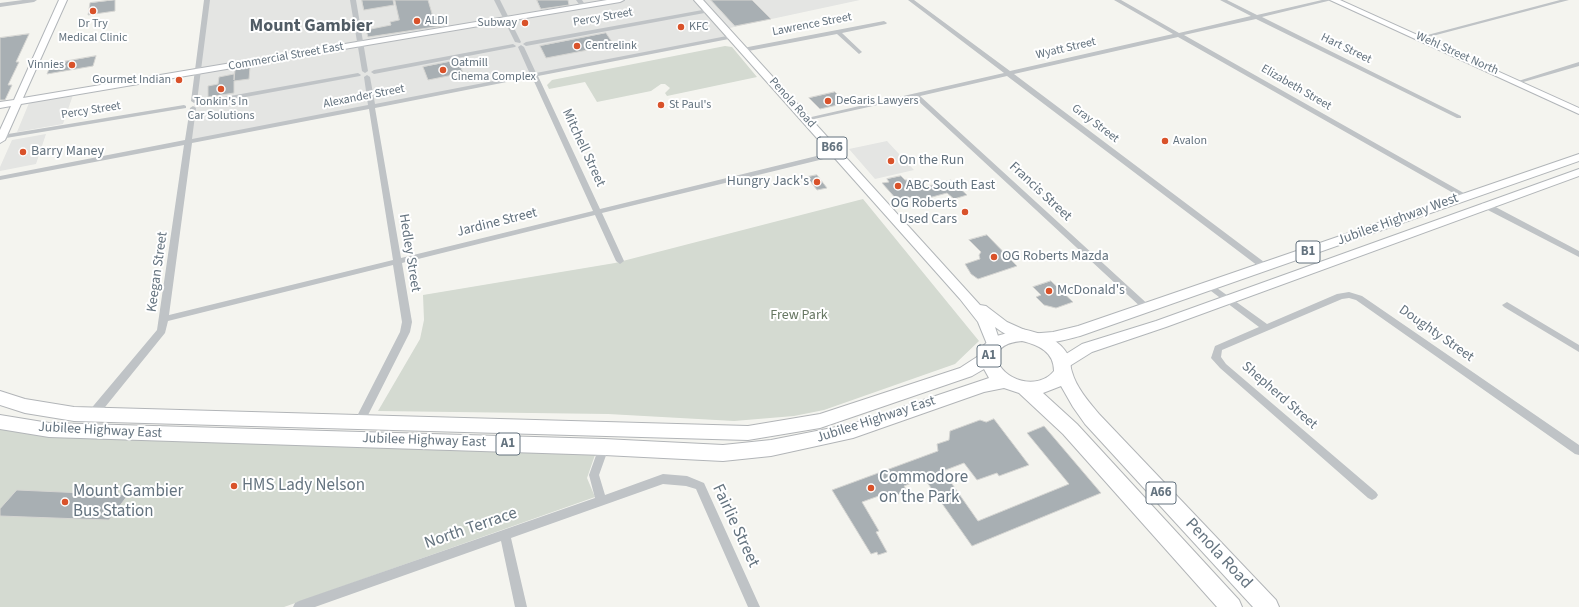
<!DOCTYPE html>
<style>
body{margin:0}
canvas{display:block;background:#f4f4ef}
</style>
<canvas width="1579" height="607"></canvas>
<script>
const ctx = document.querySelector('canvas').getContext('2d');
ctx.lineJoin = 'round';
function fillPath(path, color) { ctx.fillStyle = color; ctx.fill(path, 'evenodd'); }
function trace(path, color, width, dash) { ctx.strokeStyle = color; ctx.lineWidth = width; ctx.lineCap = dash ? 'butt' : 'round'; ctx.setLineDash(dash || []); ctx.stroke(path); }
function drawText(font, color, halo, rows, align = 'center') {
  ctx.font = font + ' "Source Sans 3",sans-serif'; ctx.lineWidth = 4; ctx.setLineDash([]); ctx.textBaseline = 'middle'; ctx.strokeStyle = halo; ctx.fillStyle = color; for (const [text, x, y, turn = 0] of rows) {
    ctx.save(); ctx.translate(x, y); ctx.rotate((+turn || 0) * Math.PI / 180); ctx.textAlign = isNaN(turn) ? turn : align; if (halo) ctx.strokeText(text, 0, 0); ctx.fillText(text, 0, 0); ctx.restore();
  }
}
const built = new Path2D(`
 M207,0H860L725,29L732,37L190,141Z
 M73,95L63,124L17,132L29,103Z
 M46,134L36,164L0,171V167L12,140Z
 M887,141L914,170L875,179L849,149Z`);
const green = new Path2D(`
 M725,46L732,47L757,77L667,96L665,93L670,88L665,84H661L651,91L597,102L585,82L549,89L547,85L552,80Z
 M863,199L979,341L955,364L824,410L794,416L734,421L608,414L378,411L420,339L424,320L423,295L615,263Z
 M0,428L596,452L587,478L595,497L284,607H0Z`);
const building = new Path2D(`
 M115,0V11L88,15L90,3Z
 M362,0H393L394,5L364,10Z
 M395,0H428L433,17H438L441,26L368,37L366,30L391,25L390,22L399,20Z
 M537,0H568L569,5L541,9Z
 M711,0H752L771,19L735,26Z
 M606,33L614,45L546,58L540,46Z
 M29,34L16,62H19L8,85H12L5,100H0V38Z
 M96,56L93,66L47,74L51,64Z
 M458,60L463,73L428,80L423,67Z
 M250,67L249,79L234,81V93L208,97V86L218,84L219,77L234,74V80L235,70Z
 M835,92L846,103L820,109L809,98Z
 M817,175L827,188L817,190L807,177Z
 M901,176L905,180H909L917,189L951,180L967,195L954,199L947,193L921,200L917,196L898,201L882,183L889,182L887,179Z
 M987,235L1017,266L978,279L971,274L965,264L980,259L979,255L981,252L969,240Z
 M1051,281L1073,302L1056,308L1044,305L1036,297L1041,295L1033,287Z
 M994,419L1029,465L999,476L997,473L977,480L964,463L943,471L978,521L1069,484L1027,433L1044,426L1101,493L972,546L924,478L904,486L907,491L890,498L887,493L862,502L879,531L876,532L887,552L878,555L877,552L871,554L832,490L938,451L937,444L949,440L950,431L980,420L986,422Z
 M17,490L128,495L109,520L0,516V509Z`);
const street = new Path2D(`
 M23,0H37L34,2L0,7V3Z
 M204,0H210L197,101L194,103L191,101Z
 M350,0H356L368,71L365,73L362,71Z
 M494,0H500L521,42L520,43L515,42Z
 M576,0H582L586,6L585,7H581Z
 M908,0H914L1010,71L1173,34L1114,0H1121L1179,33L1251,16L1220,0H1227L1257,15L1322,0H1332L1262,17L1461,116V118H1457L1256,19L1184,35L1469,196L1465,198H1462L1178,37L1014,74L1268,265L1269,267L1268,269H1262L1007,76L920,96L1152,308L1150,310H1144L914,97L805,121L804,120L807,118L1004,73Z
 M1560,0H1569L1421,39L1416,38Z
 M708,9L710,10V12L526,46L523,44L526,42Z
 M884,21L887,23L886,24L842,33L861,51L862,52L859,54L837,34L743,52L740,50L743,48Z
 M732,35L735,37L734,38L538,76L600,209L837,151H840V155L602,213L624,261L620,264L616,261L595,215L402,263L412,322L410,332L363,425L359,426L355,425L354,422L400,332L402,322L393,265L168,321L165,333L97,417L93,418L89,417L88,414L89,411L157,330L184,145L0,180V176L185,140L190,108L193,106L196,108L192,139L368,105L364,77L367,75L370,77L375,104L530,74L518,47L521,45L524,47L536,73ZM532,77L593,211L401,258L375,108ZM369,109L393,260L169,315L192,143Z
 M513,44L516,46L515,47L374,74L371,72L374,70Z
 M1579,62V66L1520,83L1515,82Z
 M358,73L361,75L360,76L202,105L199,103L202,101Z
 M184,105L186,106V108L0,139V135H2Z
 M1482,203H1488L1579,251V257L1482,207L1481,205Z
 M1210,283L1267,324L1337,294L1349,292L1362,296L1579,445V455L1575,454L1356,300L1349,298L1342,299L1222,350L1221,357L1226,364L1376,492L1378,495L1376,498L1372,500L1368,498L1220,368L1211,358L1215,346L1259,327L1207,288L1206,286L1207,284Z
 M1507,302L1579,345V352L1504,307L1502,305Z
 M604,443L608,444L609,447L599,475L605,495L663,474L687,476L704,483L760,607H748L696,489L686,486L663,484L511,538L527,607H515L501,541L315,607H293L295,603L299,601L595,498L589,475L599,447L600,444Z`);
const secondary = new Path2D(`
 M59,0H67L23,98L607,0H624L620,2L21,104L5,140L0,143V130L11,106L0,108V102L14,100Z
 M1330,0H1340L1579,108V114Z`);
const primary = new Path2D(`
 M694,0H703L980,305L986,306L1007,322L1027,331L1029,334L1053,332L1078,326L1579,154V161L1080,336C1064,340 1045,346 1029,342L1027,339C1017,342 1003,333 995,327L1001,345L999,349L994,350L989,349L978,322L960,299Z
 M1579,169V176L1166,327L1092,352L1068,367L1063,368L1058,367L1055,363L1058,359L1082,344L1156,321Z`);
const highway = new Path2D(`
 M1022,329C1040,333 1060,338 1069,357C1071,362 1070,367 1072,372C1076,387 1089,402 1099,414L1276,600L1279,607H1253L1085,424L1073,407L1061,386L1043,393L1077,424L1239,600L1242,607H1217L1063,434L1019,393L1004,388L984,392L853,438L771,456L723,461L604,455L49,437L0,429V415L49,423L604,439L723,445L771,440L852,424L989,378L984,369L972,376L820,428L748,440L74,421L25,413L0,405V391L25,399L74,407L748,426L820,414L960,368L980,355L983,346L993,337ZM1022,341C1039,345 1054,352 1054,371C1038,391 1002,381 996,357C999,345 1011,342 1022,341Z`);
const markers = [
 [93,11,4,"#d9522a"],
 [417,21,4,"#d9522a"],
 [525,23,4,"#d9522a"],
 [681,27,4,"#d9522a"],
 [577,46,4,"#d9522a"],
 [72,65,4,"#d9522a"],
 [443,70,4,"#d9522a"],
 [179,80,4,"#d9522a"],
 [221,89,4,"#d9522a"],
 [828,101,4,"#d9522a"],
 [661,105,4,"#d9522a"],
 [1165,141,4,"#d9522a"],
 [23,152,4,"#d9522a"],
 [891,161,4,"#d9522a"],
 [817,182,4,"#d9522a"],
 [898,186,4,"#d9522a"],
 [965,212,4,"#d9522a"],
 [994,257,4,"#d9522a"],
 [1049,291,4,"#d9522a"],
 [234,486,4,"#d9522a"],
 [871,488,4,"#d9522a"],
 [65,502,4,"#d9522a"]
];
const farStreetnames = [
 ["Percy Street",603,18,-10],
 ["Lawrence Street",812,25,-11],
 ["Wyatt Street",1066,49,-13],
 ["Hart Street",1346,49,26],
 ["Wehl Street North",1457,54,24],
 ["Commercial Street East",286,57,-10],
 ["Elizabeth Street",1296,88,30],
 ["Alexander Street",364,97,-11],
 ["Penola Road",792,103,48],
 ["Percy Street",91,111,-9],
 ["Gray Street",1095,124,37]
];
const farPoinames = [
 ["ALDI",425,21],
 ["Subway",517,23,"right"],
 ["Dr Try",93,24,"center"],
 ["Medical Clinic",93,38,"center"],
 ["KFC",689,27],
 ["Centrelink",585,46],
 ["Oatmill",451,63],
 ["Cinema Complex",451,77],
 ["Vinnies",64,65,"right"],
 ["Gourmet Indian",171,80,"right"],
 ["DeGaris Lawyers",836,101],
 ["Tonkin's In",221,102,"center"],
 ["Car Solutions",221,116,"center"],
 ["St Paul's",669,105],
 ["Avalon",1173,141]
];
const shields = [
 [832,148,30],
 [1308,252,24],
 [989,356,24],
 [508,444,24],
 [1161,493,30]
];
const shieldNames = [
 ["B66",832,148],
 ["B1",1308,252],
 ["A1",989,356],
 ["A1",508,444],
 ["A66",1161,493]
];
const streetNames = [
 ["Mitchell Street",583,148,65],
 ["Francis Street",1040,192,43],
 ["Jubilee Highway West",1398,220,-20],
 ["Jardine Street",497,223,-14],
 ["Hedley Street",409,253,81],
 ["Keegan Street",158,272,-82],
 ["Doughty Street",1436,334,35],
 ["Shepherd Street",1279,396,41],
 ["Jubilee Highway East",876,420,-18],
 ["Jubilee Highway East",100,431,3],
 ["Jubilee Highway East",424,441,2]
];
const poiNames = [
 ["Barry Maney",31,152],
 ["On the Run",899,161],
 ["Hungry Jack's",809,182,"right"],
 ["ABC South East",906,186],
 ["OG Roberts",957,204,"right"],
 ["Used Cars",957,220,"right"],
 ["OG Roberts Mazda",1002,257],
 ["McDonald's",1057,291]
];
const parkNames = [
 ["Frew Park",799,316]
];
const nearPoinames = [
 ["Commodore",879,478],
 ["on the Park",879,498],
 ["HMS Lady Nelson",242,486],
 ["Mount Gambier",73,492],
 ["Bus Station",73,512]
];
const nearStreetnames = [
 ["Fairlie Street",735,526,65],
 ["North Terrace",471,529,-19],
 ["Penola Road",1218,554,47]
];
const farTownnames = [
 ["Mount Gambier",311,27]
];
fillPath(built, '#e4e5e3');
fillPath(green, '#d4dad1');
fillPath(building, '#a8afb3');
trace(building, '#d5d5d2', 1);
trace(secondary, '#b2b6ba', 2);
trace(primary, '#b2b6b9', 2);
trace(highway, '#b2b5b8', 2);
fillPath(street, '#bfc3c6');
fillPath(secondary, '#fff');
fillPath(primary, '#fff');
fillPath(highway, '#fff');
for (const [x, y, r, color] of markers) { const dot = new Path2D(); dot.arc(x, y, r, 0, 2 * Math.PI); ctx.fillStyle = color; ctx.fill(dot); trace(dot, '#fff', 1.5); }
drawText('12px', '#64737f', '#fff', farStreetnames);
drawText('12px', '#64737f', '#fff', farPoinames, 'left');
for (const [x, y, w] of shields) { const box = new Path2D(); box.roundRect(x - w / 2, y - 11, w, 22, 3); ctx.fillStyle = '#fff'; ctx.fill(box); trace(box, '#64737f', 1); }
drawText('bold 13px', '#64737f', null, shieldNames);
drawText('14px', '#64737f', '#fff', streetNames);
drawText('14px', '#64737f', '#fff', poiNames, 'left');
drawText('14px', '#677762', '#fff', parkNames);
drawText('17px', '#64737f', '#fff', nearPoinames, 'left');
drawText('17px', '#64737f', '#fff', nearStreetnames);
drawText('bold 18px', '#515c65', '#fff', farTownnames);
</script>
